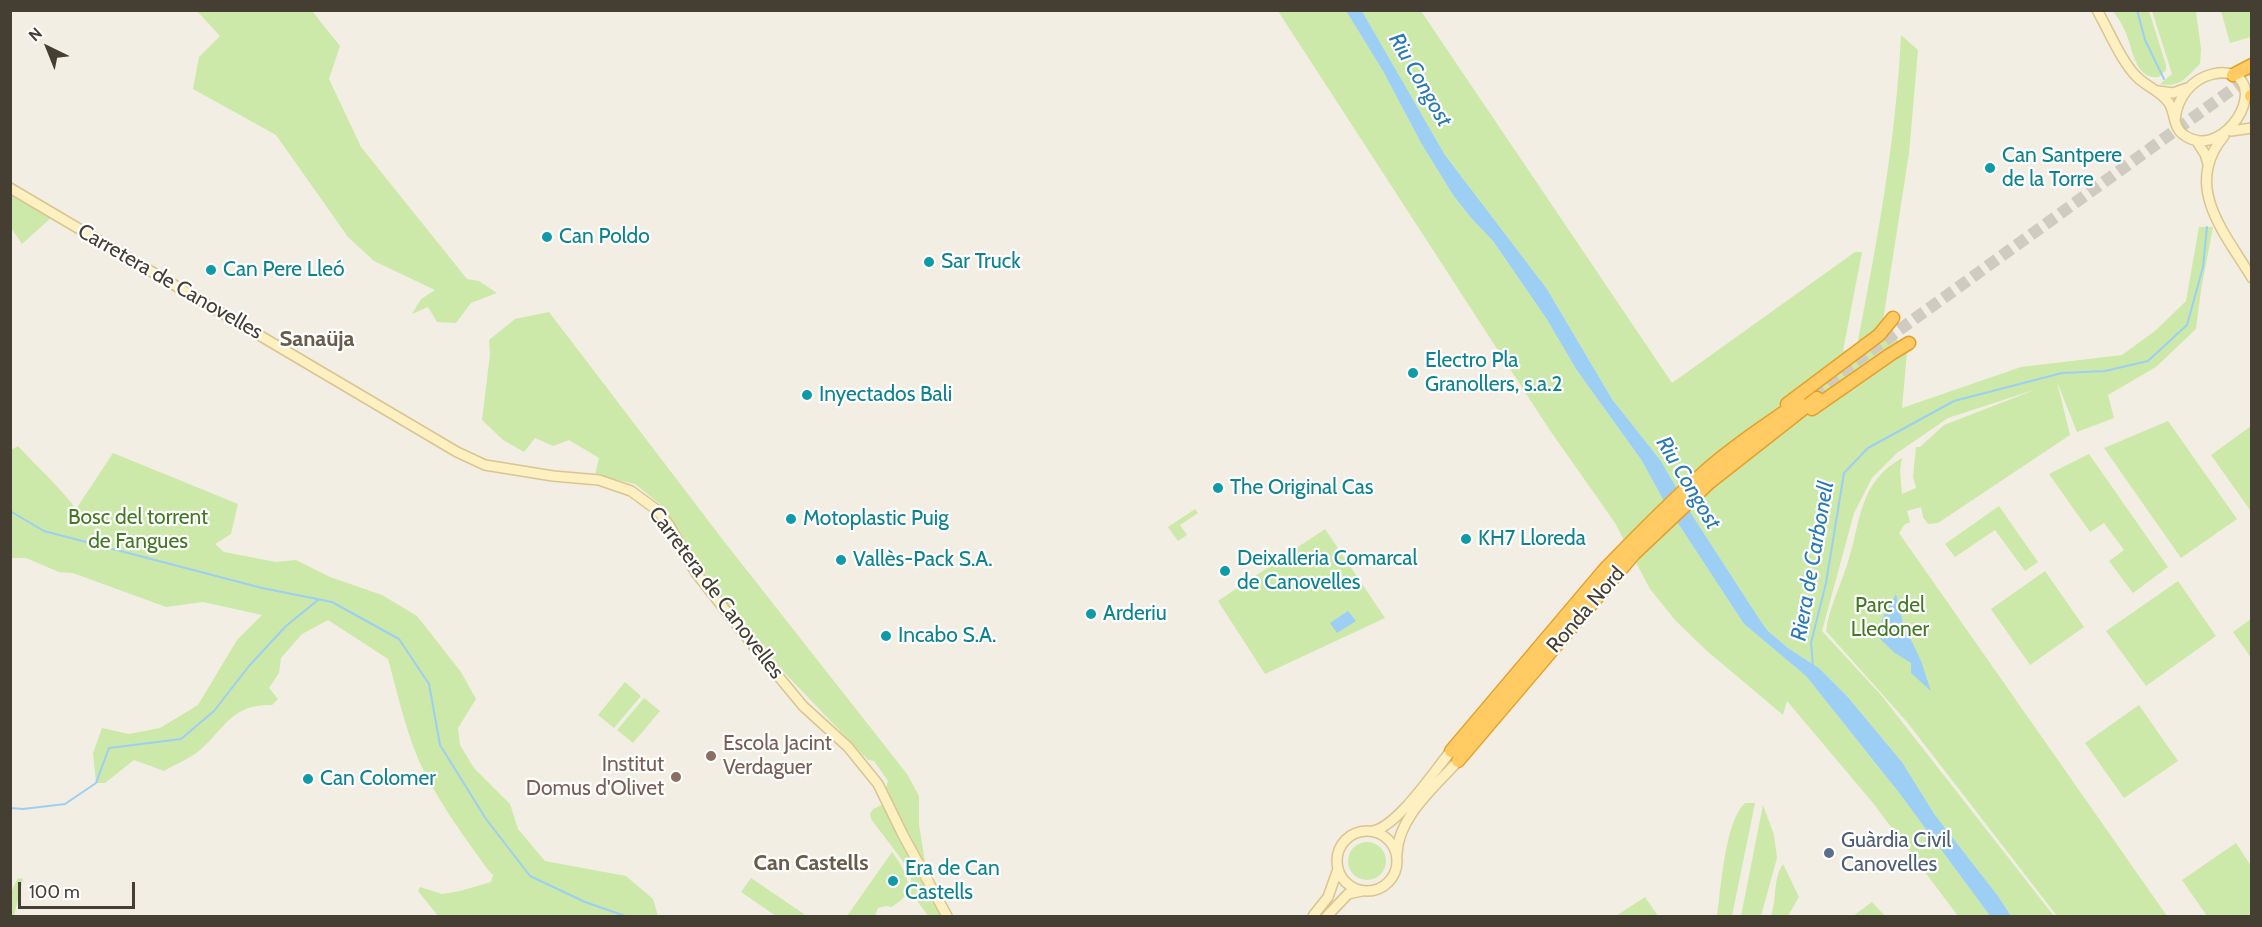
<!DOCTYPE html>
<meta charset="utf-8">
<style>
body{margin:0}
#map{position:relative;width:2262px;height:927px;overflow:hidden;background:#f2eee3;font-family:Cabin,sans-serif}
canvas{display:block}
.frame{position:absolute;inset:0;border:12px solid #443e33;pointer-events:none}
.north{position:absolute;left:18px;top:18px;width:60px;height:60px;-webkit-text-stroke:4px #fff;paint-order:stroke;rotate:317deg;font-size:16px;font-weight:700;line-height:24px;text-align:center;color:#443e33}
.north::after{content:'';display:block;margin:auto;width:21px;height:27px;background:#443e33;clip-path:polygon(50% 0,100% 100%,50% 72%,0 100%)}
.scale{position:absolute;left:18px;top:882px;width:117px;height:27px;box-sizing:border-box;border:3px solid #443e33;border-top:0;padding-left:8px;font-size:18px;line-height:21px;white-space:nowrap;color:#443e33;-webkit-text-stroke:4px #fff;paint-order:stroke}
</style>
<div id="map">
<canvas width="2262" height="927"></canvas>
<div class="frame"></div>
<div class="north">N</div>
<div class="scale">100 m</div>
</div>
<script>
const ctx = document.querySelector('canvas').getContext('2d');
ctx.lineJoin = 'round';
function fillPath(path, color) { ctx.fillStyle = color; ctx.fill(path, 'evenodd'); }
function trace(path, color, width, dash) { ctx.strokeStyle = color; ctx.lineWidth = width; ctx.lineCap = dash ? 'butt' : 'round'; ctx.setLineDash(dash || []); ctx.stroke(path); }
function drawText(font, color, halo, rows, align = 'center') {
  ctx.font = font + ' Cabin,sans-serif'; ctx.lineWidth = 4.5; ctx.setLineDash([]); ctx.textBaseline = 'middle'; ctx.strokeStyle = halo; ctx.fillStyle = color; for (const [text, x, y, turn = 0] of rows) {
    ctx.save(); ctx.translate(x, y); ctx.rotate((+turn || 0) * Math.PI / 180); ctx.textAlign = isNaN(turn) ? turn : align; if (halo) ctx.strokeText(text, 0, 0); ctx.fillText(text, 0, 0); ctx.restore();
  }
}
const green = new Path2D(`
 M197,11H312L340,46L329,79L361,147L467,279L479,281L497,293L471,303L456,323L437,322L428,307L412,314L421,299L435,290L374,261L348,237L276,135L193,89L199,57L220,36Z
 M1278,11H1346L1383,71L1421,143L1453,195L1471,218L1493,241L1546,318L1576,369L1642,461L1666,505L1744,624L1806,676L1900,794L1990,916H1958L1873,803L1787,701L1783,715L1707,651L1675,620L1650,589L1615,523L1549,429Z
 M1362,11H1421L1672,383L1855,252H1862L1843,351L1857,346C1877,243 1896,140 1901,35L1918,50L1909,153L1883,321L1907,353L1902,408L2021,367L2122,355L2155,331L2186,301L2199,227H2213L2201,290L2196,329L2156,367L2108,395L2114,418L2077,432L2057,382L2070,435L1938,523L1928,524L1923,517L1921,507L1907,511L1910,522L1904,525L1899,533L2167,916H2057L1907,722L1826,631C1829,608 1840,587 1847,565C1861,523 1858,482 1902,458L1900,470L1902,494L1916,488L1913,477L1916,447H1920L1944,425L2037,389L1948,418L1897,453L1872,478L1854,513L1822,631L1881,695L2054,916H2011L1998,896L1935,815L1902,762L1847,696L1819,668L1788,648L1768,631L1760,620L1694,518L1661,461L1612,399L1547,289L1445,155Z
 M2113,11H2149L2166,65V70L2159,77C2136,80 2133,51 2127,36C2124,27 2118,18 2113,11Z
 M2152,11H2196L2201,49L2200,64C2186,77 2181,88 2160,84L2172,74Z
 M2221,11H2251V37L2230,43Z
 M10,192L52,217L22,244L11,228Z
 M549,312L723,540L907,774L919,796V825L926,868L886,788L888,781L874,761L868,760L779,667L723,600L691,554L660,504L635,484L595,475L599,458L569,440L553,446L535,438L524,452L503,440L482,420L490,354L489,340L515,319Z
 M2168,421L2237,519L2181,558L2104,448Z
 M2251,426L2252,509L2250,510L2211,455Z
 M18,446C37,467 59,486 76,509L113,453L238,504L231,534L215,544L224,552L276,562L296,560L330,577L382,595L417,616L461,672L476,699L458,728L460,745L474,768L510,804L518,829L545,861L626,876L653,899L658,916H438L418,891L420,887L442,894L460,891L491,882L493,875L488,870C466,839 442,807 425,773C408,741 398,695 388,659L328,620L302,634L281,658L279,673L269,688L278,699L272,705C232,704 226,727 200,750C190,759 175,764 164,771L134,760L105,783H96L93,753L102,728L129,734L160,728L198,705L237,640L262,615L203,602L166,607L73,573L59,572L26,558H11V450Z
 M2089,454L2168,567L2133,593L2109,561L2124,550L2104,523L2090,532L2049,474Z
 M1999,506L2038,562L2025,571L1995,530L1955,557L1945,544Z
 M1195,509L1198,513L1180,525L1187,535L1178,541L1168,527Z
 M1325,529L1385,618L1265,674L1218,601Z
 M2045,571L2084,627L2030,665L1991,609Z
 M2178,581L2216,636L2146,686L2106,631Z
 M2251,619V658L2233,632Z
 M625,682L641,696L614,728L598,715Z
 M644,698L660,711L633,743L617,730Z
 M2139,705L2178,761L2124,798L2085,743Z
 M886,803L898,834L943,916H928L915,898L910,901L908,899L913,885L905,864L871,819L870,814L873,809Z
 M1745,803H1755L1732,916H1717C1721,888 1725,821 1745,803Z
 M1763,805L1774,835L1777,858L1761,916H1741Z
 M1348 861a19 19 0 1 1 38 0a19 19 0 1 1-38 0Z
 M2236,843L2251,866V916H2207L2182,880Z
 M892,852C900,863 915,884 904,897C901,901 895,904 892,907L886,906L878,908L875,916H847Z
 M1783,864L1799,897L1788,916H1771C1777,899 1773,878 1783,864Z
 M18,878L23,879L14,916H11V892Z
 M751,878L804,914L803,916H776L741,892Z
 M1645,897L1658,916H1616Z
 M1872,902L1885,916H1853Z`);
const water = new Path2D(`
 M1346,11H1362L1445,155L1547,289L1612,399L1661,461L1694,518L1760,620L1768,631L1788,648L1819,668L1847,696L1902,762L1935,815L1998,896L2011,916H1990L1900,794L1806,676L1744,624L1666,505L1642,461L1576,369L1546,318L1493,241L1471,218L1453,195L1421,143L1383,71Z
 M1896,594L1903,623L1921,661L1931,691L1911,673V663L1895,653L1880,639L1882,619Z
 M1348,611L1356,621L1337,633L1330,623Z`);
const stream = new Path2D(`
 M2137,10L2145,40L2164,79
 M10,511L44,531L262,588L332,602L399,639L429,684L440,745L486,819L530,876L585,902L625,916
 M1813,665L1811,643L1826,583L1844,473L1868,448L1954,401L2062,373L2105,371L2148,361L2187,325L2203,267L2207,227
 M10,808L23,809L65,804L96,783L109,748L181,739L214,711L249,666L286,626L318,600`);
const highwayTunnel = new Path2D(`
 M1812,393L2252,75`);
const secondary = new Path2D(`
 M2097,10C2109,31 2121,61 2137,77C2147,87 2161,91 2169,103C2175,112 2173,128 2184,135C2218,160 2262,100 2239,78C2231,72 2222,72 2213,74C2191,79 2177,98 2175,120
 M2158,91L2173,93L2187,88
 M2231,131L2252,128
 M2224,136C2182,186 2225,233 2252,278
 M2196,140L2205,154L2208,164
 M10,188L457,452L485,465L553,476L599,480L631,491L657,510L669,525L696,573L760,654L803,706L848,747L878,784L903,835L947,916
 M1373,831C1398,826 1434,771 1451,751
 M1337 861a30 30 0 1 1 60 0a30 30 0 1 1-60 0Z
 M1397,854C1398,817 1435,787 1458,761
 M1313,916L1328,897L1338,869
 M1327,916L1348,894L1362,891`);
const highway = new Path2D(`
 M2233,75L2252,65
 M2251,96H2252
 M1787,404L1879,335L1893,318
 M1812,409L1891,354L1909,343
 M1451,751L1605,569C1636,537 1668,504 1702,474C1732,447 1766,425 1799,402
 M1458,761L1634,554L1710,482L1817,398`);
const markers = [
 [1990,168,6,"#0f9aa8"],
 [547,237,6,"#0f9aa8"],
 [929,262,6,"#0f9aa8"],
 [211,270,6,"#0f9aa8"],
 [1413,373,6,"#0f9aa8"],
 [807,395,6,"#0f9aa8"],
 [1218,488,6,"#0f9aa8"],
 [791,519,6,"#0f9aa8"],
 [1466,539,6,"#0f9aa8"],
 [841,560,6,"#0f9aa8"],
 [1225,571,6,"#0f9aa8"],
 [1091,614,6,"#0f9aa8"],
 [886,636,6,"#0f9aa8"],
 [711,756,6,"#8d6e63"],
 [676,777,6,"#8d6e63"],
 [308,779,6,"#0f9aa8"],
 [1829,853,6,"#5c6f8a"],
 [893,881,6,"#0f9aa8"]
];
const cultureNames = [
 ["Can Santpere",2002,156],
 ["de la Torre",2002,180],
 ["Can Poldo",559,237],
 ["Sar Truck",941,262],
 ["Can Pere Lleó",223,270],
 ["Electro Pla",1425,361],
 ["Granollers, s.a.2",1425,385],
 ["Inyectados Bali",819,395],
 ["The Original Cas",1230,488],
 ["Motoplastic Puig",803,519],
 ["KH7 Lloreda",1478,539],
 ["Deixalleria Comarcal",1237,559],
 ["de Canovelles",1237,583],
 ["Vallès-Pack S.A.",853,560],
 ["Arderiu",1103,614],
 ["Incabo S.A.",898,636],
 ["Can Colomer",320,779],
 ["Era de Can",905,869],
 ["Castells",905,893]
];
const streetNames = [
 ["Carretera de Canovelles",170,282,30],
 ["Carretera de Canovelles",716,593,53],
 ["Ronda Nord",1586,610,-49]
];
const parkNames = [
 ["Bosc del torrent",138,518],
 ["de Fangues",138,542],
 ["Parc del",1890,606],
 ["Lledoner",1890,630]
];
const educationNames = [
 ["Escola Jacint",723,744],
 ["Verdaguer",723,768],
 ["Institut",664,765,"right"],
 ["Domus d'Olivet",664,789,"right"]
];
const serviceNames = [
 ["Guàrdia Civil",1841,841],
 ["Canovelles",1841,865]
];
const waterNames = [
 ["Riu Congost",1420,80,60],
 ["Riu Congost",1688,483,59],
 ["Riera de Carbonell",1813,561,-80]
];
const neighbourhoodNames = [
 ["Sanaüja",317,340],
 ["Can Castells",811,864]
];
fillPath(green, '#cce9a9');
fillPath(water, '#9ccff3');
trace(stream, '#9ccff3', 2);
trace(highwayTunnel, '#cfcbc0', 12, [12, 6]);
trace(secondary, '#d8c592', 12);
trace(highway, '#e4a02c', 15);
trace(secondary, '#fff0c1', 9);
trace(highway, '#ffcb62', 12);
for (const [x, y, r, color] of markers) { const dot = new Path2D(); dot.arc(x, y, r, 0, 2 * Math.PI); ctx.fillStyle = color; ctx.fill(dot); trace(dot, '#fff', 2); }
drawText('21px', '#0d838f', '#fff', cultureNames, 'left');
drawText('21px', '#443e33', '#fff', streetNames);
drawText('21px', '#447824', '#fff', parkNames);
drawText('21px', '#785e54', '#fff', educationNames, 'left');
drawText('21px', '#4e5e75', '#fff', serviceNames, 'left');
drawText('italic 22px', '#2879b4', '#fff', waterNames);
drawText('bold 22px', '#685c4a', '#fff', neighbourhoodNames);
</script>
